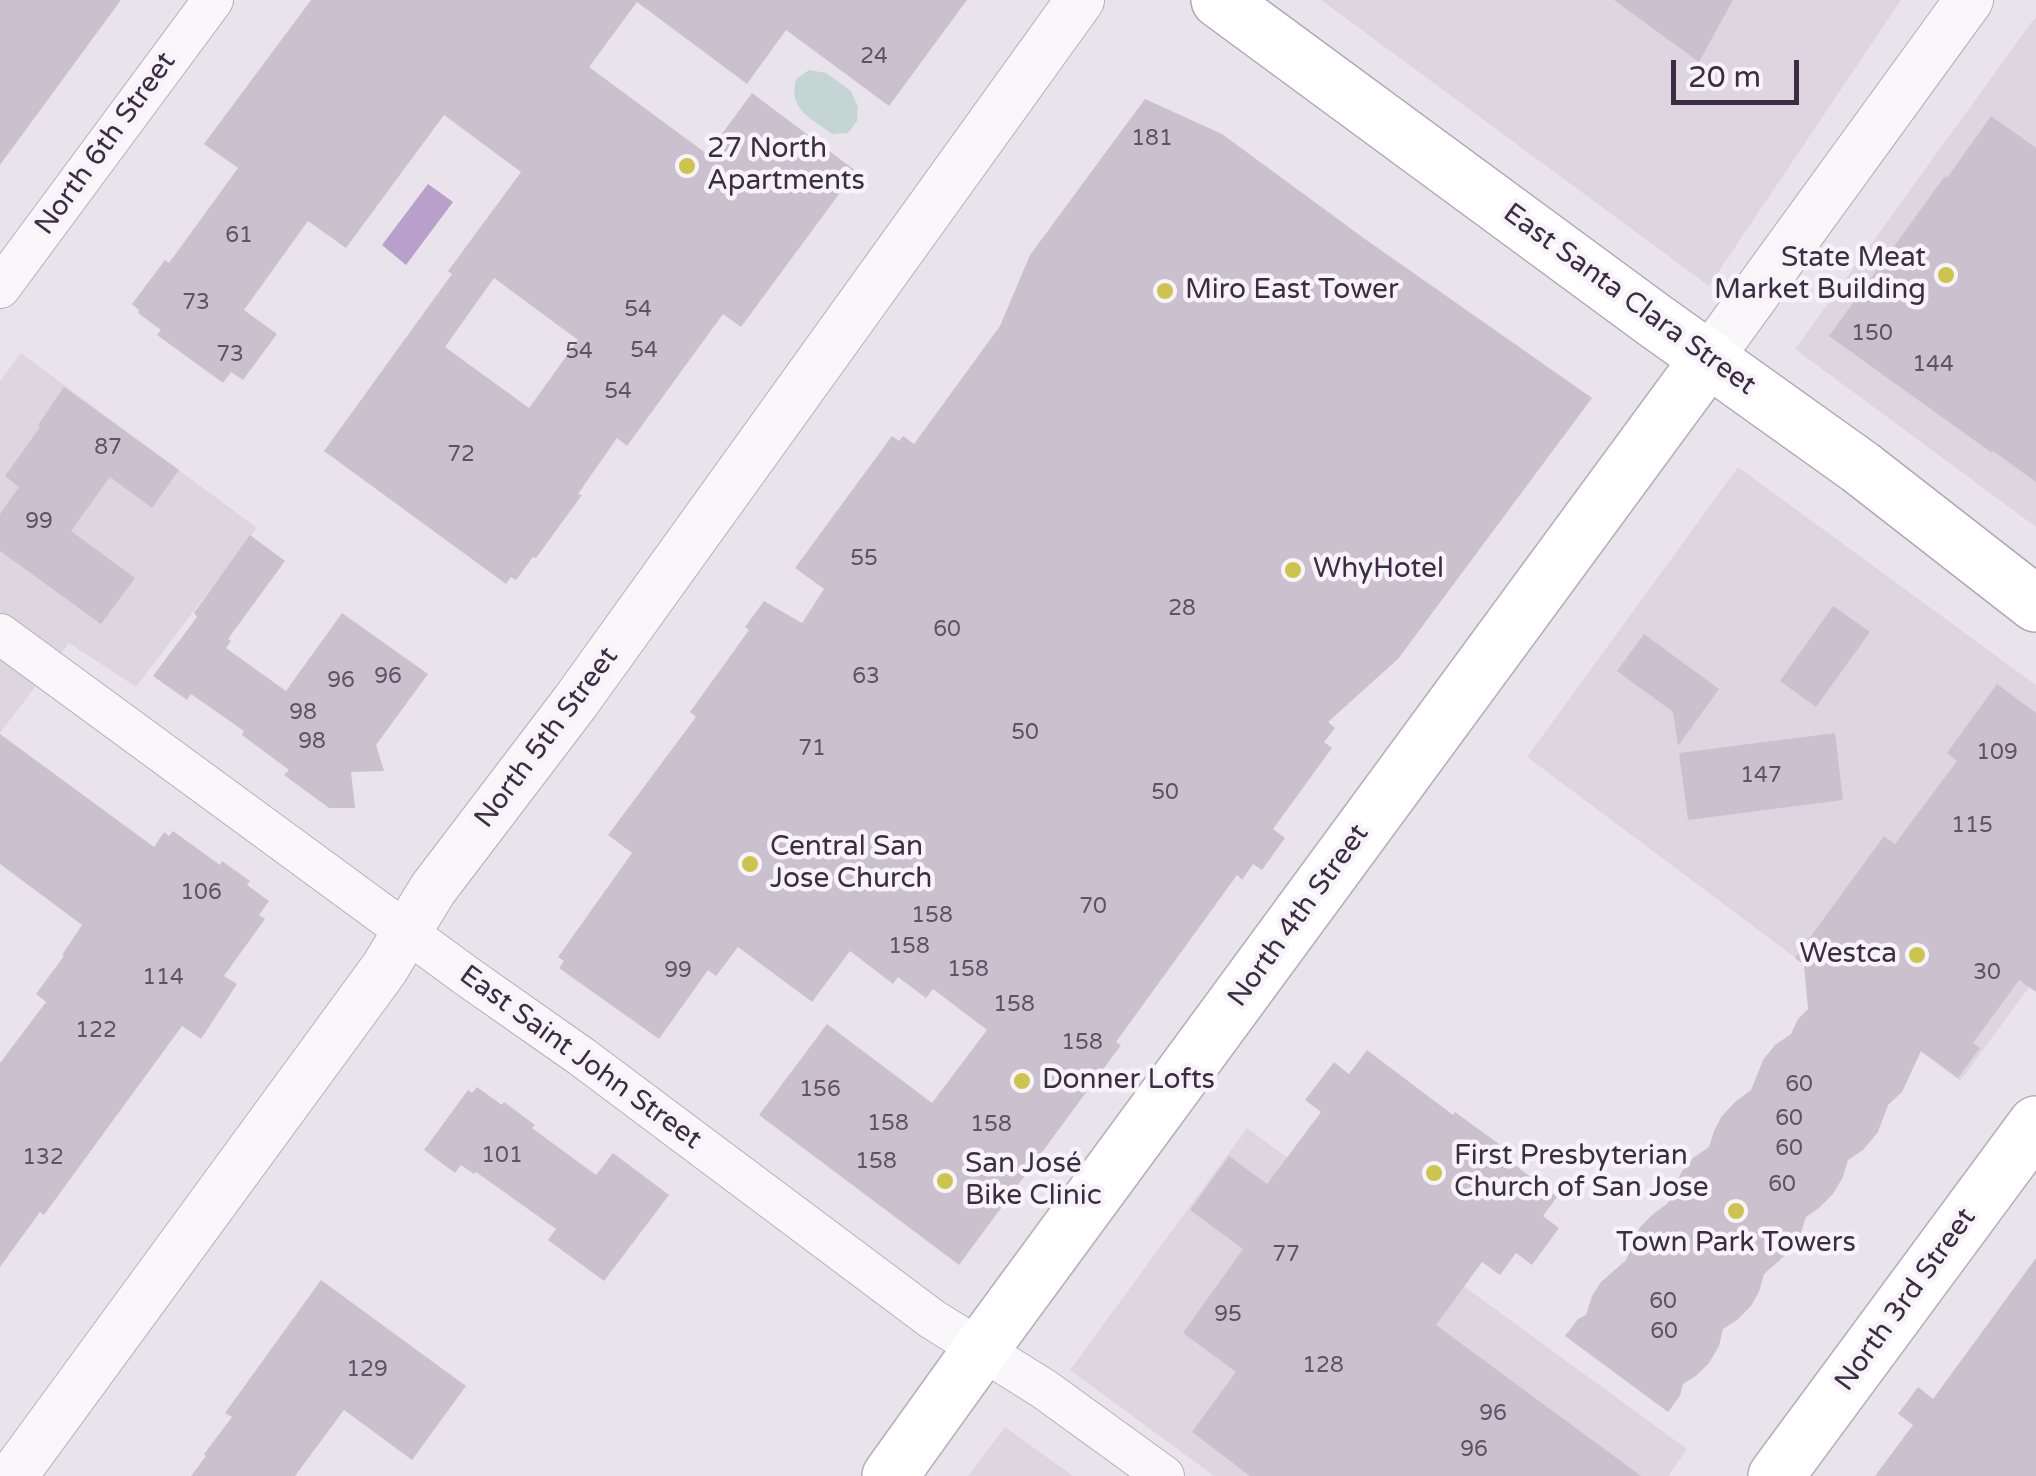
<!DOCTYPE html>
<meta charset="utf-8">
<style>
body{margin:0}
#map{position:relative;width:2036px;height:1476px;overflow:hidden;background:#e9e4ec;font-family:"Varela Round",sans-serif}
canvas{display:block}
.scale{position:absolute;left:1671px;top:60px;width:128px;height:45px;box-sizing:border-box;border:5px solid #3d2c44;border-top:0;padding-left:12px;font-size:30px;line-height:35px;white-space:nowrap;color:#3d2c44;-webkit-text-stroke:8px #f7f4f9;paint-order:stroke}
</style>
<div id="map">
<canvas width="2036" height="1476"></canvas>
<div class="scale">20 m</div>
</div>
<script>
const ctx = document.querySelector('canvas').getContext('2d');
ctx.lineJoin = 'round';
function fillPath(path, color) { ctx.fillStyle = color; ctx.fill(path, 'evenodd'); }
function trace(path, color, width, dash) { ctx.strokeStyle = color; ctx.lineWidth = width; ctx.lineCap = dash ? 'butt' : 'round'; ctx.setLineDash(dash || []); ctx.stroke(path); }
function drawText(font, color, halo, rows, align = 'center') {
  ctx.font = font + ' "Varela Round",sans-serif'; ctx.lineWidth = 9; ctx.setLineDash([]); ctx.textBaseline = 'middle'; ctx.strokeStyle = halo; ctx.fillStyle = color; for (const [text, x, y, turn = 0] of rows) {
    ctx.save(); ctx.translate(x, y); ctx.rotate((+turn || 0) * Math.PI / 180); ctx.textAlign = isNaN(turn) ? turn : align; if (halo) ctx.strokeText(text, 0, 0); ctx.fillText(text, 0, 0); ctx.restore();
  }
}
const built = new Path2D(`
 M1321,0H1901L1709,286Z
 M2036,16V527L1795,349Z
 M21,353L257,528L136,687L69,643L0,733V381Z
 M1738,467L2036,685V978L1960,1081L1527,757Z
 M1247,1128L1687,1449L1668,1476H1214L1070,1370Z
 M1005,1427L1073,1476H968Z`);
const green = new Path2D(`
 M809,70L826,73L851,91L858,107L857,121L848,133L832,134C810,117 788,110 796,79Z`);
const water = new Path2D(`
 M428,184L453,202L406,265L382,245Z`);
const building = new Path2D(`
 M0,0H121L0,165Z
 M311,0H967L889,106L786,30L747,84L637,2L589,67L707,154L752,93L856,171L741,327L723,314L627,446L617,438L578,494L582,495L536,558L533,557L516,580L511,577L506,584L324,451L452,274L448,271L521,172L444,115L346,248L308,221L244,310L277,334L243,380L231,372L223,383L157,335L161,330L138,313L139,310L132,304L165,260L169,263L238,168L204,144ZM494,278L578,340L529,408L445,347Z
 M1614,0H1733L1699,62Z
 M1145,99L1222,134L1365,239L1592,398L1398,659L1328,722L1335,728L1324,742L1332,748L1273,829L1285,838L1262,870L1253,864L1242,880L1237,875L1116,1042L1121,1045L959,1265L759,1115L827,1024L932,1103L987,1030L933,989L926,998L898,977L893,984L850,951L812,1002L738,947L716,976L708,970L659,1039L559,968L564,961L558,957L632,853L608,835L696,717L690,712L749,630L745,627L764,601L802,623L824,589L795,568L892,436L899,441L903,436L914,444L1000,326L1030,255Z
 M1991,116L2036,148V482L1993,451L1992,453L1829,336L1945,176L1947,178Z
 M64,387L179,470L152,508L110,477L71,531L135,578L101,624L0,551V514L19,487L5,476L40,427L38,425Z
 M250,535L285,561L228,639L231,641L226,648L286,691L342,613L428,674L376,745L384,771L351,772L355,808H329L284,775L289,770L242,735L244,731L191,694L187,700L153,676L197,617L194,613Z
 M1833,606L1870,632L1816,707L1780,681Z
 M1644,634L1719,689L1678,746L1673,712L1617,671Z
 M1997,684L2036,713V992L2019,980L1973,1043L1980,1048L1958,1078L1921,1051L1902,1092L1888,1105L1878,1132L1863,1150L1848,1160L1843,1177L1833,1194L1819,1208L1806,1217L1801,1233L1791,1250L1764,1274L1759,1292L1751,1306L1737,1320L1723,1329L1719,1346L1709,1363L1696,1376L1683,1384L1680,1396L1668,1412L1565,1336L1578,1319L1586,1315L1592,1296L1601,1282L1626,1260L1640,1227L1652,1215L1668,1203L1682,1171L1693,1158L1709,1147L1714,1131L1722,1116L1735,1102L1751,1090L1763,1060L1775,1045L1791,1034L1798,1019L1808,1009L1804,965L1795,958L1884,836L1895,844L1957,761L1947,753Z
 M1835,733L1843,800L1688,820L1679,753Z
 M0,734L154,847L164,832L169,836L173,831L220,865L222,861L250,881L247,885L269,901L259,915L265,919L224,976L237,984L201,1039L182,1026L44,1215L40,1212L0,1267V1063L46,1002L36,994L64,956L62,955L82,925L0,864Z
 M1367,1050L1453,1115L1455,1112L1499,1144L1495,1150L1557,1197L1543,1216L1559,1228L1532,1265L1516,1253L1500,1275L1482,1262L1436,1325L1641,1476H1250L1192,1432L1236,1372L1183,1333L1243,1249L1190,1210L1229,1156L1267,1184L1321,1112L1305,1100L1334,1062L1349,1074Z
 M477,1087L502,1105L504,1102L535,1125L532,1128L596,1175L613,1153L669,1195L604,1281L548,1240L556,1229L476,1172L474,1174L461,1165L455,1173L424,1150L468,1090L472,1093Z
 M2036,1258V1476H1875L1913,1425L1898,1414L1918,1387L1933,1399Z
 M321,1280L466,1386L412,1460L344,1410L295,1476H191L206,1456L204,1454L232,1417L225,1413Z`);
const minor = new Path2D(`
 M0,288L213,0
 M0,634L468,977L582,1057L932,1319L1044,1389L1164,1476`);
const tertiary = new Path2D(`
 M1709,358L1969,0
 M13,1476L384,969L433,889L576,701L1080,0`);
const secondary = new Path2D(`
 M890,1476L981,1349L1709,358
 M1776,1476L2036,1124`);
const primary = new Path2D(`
 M1219,0L1654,320L1860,467L2036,604`);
const markers = [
 [687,166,10,"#ccc44d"],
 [1946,275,10,"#ccc44d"],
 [1165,291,10,"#ccc44d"],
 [1293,570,10,"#ccc44d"],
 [750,864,10,"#ccc44d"],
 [1917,955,10,"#ccc44d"],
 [1022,1081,10,"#ccc44d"],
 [1434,1173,10,"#ccc44d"],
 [945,1181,10,"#ccc44d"],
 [1736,1211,10,"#ccc44d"]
];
const numberNames = [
 ["24",874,57],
 ["181",1152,139],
 ["61",239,236],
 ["73",196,303],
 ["54",638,310],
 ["150",1872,334],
 ["54",644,351],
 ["54",579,352],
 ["73",230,355],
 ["144",1933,365],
 ["54",618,392],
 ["87",108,448],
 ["72",461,455],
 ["99",39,522],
 ["55",864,559],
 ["28",1182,609],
 ["60",947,630],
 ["96",388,677],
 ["63",866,677],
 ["96",341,681],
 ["98",303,713],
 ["50",1025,733],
 ["98",312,742],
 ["71",812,749],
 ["109",1997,753],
 ["147",1761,776],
 ["50",1165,793],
 ["115",1972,826],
 ["106",201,893],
 ["70",1093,907],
 ["158",932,916],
 ["158",909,947],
 ["158",968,970],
 ["99",678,971],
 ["30",1987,973],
 ["114",163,978],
 ["158",1014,1005],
 ["122",96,1031],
 ["158",1082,1043],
 ["60",1799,1085],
 ["156",820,1090],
 ["60",1789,1119],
 ["158",888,1124],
 ["158",991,1125],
 ["60",1789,1149],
 ["101",502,1156],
 ["132",43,1158],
 ["158",876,1162],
 ["60",1782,1185],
 ["77",1286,1255],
 ["60",1663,1302],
 ["95",1228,1315],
 ["60",1664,1332],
 ["128",1323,1366],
 ["129",367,1370],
 ["96",1493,1414],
 ["96",1474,1450]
];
const streetNames = [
 ["North 6th Street",106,144,-54],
 ["East Santa Clara Street",1629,300,36],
 ["North 5th Street",547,738,-53],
 ["North 4th Street",1299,916,-54],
 ["East Saint John Street",580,1058,36],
 ["North 3rd Street",1906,1300,-54]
];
const poiNames = [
 ["27 North",707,150],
 ["Apartments",707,182],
 ["State Meat",1926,259,"right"],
 ["Market Building",1926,291,"right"],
 ["Miro East Tower",1185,291],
 ["WhyHotel",1313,570],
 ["Central San",770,848],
 ["Jose Church",770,880],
 ["Westca",1897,955,"right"],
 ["Donner Lofts",1042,1081],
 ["First Presbyterian",1454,1157],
 ["Church of San Jose",1454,1189],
 ["San José",965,1165],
 ["Bike Clinic",965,1197],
 ["Town Park Towers",1736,1244,"center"]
];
fillPath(built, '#ddd6e1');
fillPath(green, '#c5d5d3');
fillPath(water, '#b9a0ca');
fillPath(building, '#cbc1ce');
trace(minor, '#b5adba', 42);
trace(tertiary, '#b5adba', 50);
trace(secondary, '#b5adba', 58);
trace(primary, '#b1a4b7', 58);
trace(minor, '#f9f7fa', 40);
trace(tertiary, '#f9f7fa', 48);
trace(secondary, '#fff', 55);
trace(primary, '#fff', 55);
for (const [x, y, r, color] of markers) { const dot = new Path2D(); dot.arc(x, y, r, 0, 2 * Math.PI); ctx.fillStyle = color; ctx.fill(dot); trace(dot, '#f7f4f9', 4); }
drawText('22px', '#605166', null, numberNames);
drawText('28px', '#3d2c44', '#f7f4f9', streetNames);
drawText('28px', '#3d2c44', '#f7f4f9', poiNames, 'left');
</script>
